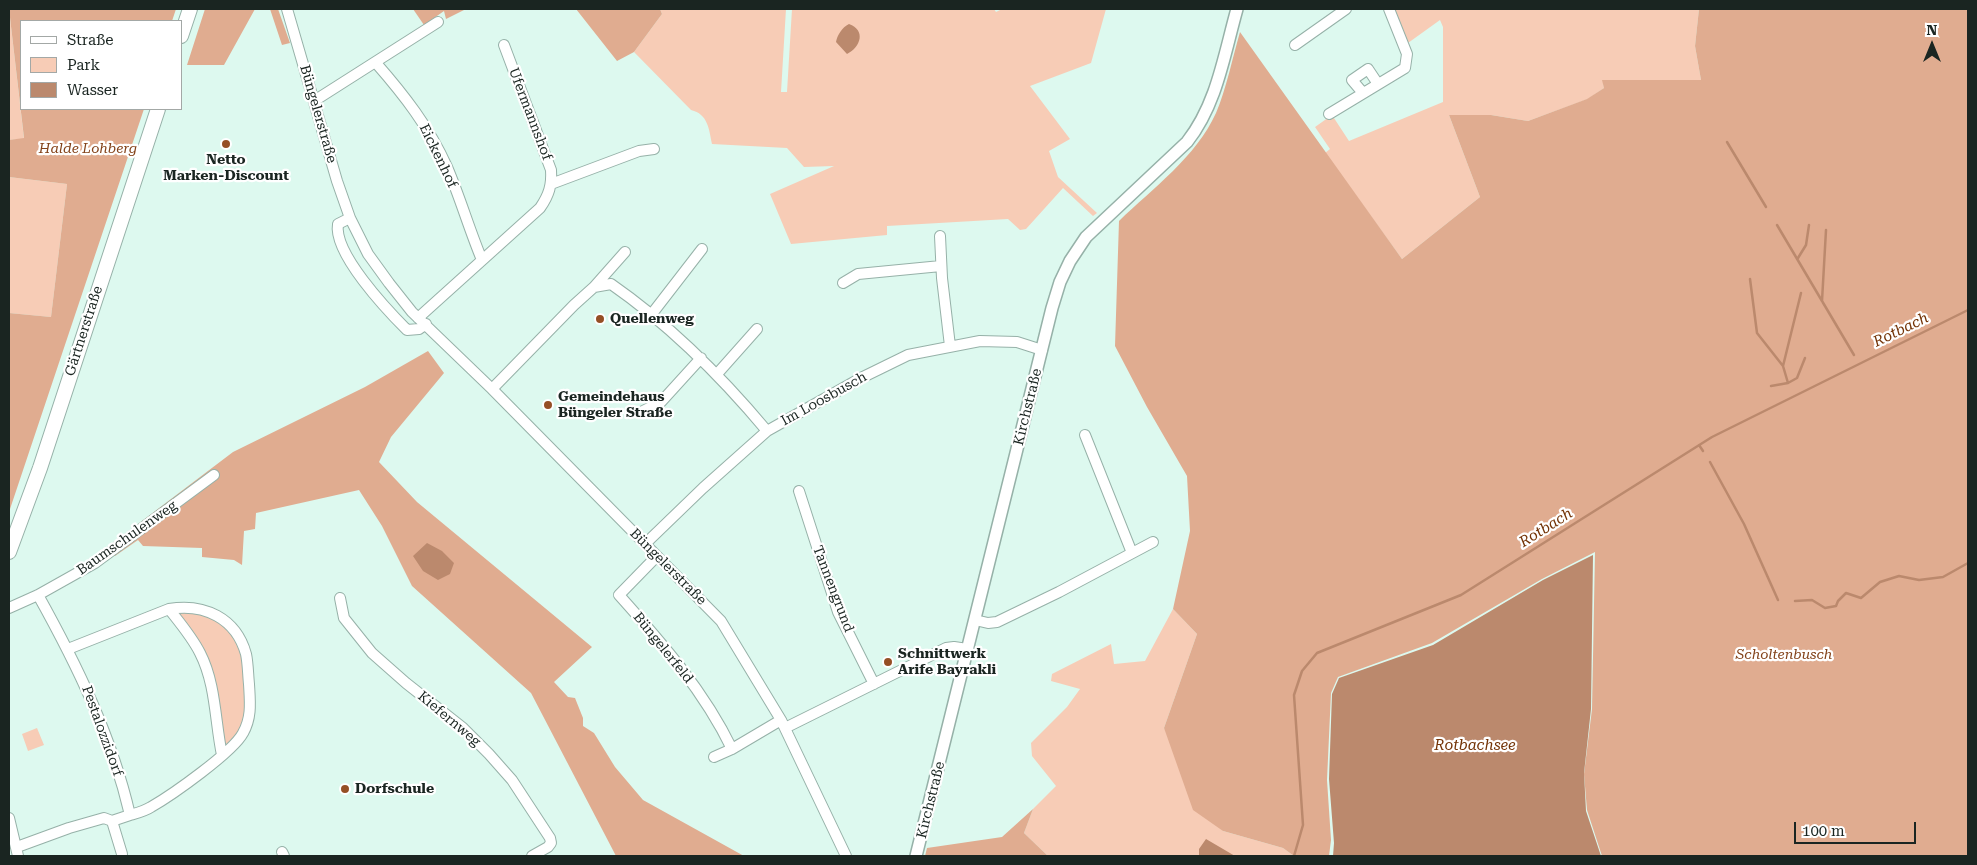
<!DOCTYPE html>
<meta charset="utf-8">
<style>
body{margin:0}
#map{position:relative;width:1977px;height:865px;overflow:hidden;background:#ddf9ef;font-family:"Roboto Serif",serif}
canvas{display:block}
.frame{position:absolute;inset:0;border:10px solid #1a2521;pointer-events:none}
.legend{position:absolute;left:20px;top:20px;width:162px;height:90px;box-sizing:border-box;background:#fff;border:1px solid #a3a8a6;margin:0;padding:6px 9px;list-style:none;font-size:15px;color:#1a2521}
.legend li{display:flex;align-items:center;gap:10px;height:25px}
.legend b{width:25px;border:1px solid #a3a8a6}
.north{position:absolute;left:1907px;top:20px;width:50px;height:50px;-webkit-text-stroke:4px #fff;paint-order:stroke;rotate:0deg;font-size:14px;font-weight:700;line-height:20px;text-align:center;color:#1a2521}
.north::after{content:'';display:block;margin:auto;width:18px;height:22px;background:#1a2521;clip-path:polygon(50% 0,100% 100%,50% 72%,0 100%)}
.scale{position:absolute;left:1794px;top:822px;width:122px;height:22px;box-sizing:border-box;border:2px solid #1a2521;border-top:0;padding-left:6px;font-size:15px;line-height:18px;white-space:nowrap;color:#1a2521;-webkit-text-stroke:4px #fff;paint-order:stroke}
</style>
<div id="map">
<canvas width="1977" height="865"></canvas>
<div class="frame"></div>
<ul class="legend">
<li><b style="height:6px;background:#fff"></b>Straße</li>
<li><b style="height:14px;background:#f7ccb6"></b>Park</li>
<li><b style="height:14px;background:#bb896d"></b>Wasser</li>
</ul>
<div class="north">N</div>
<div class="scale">100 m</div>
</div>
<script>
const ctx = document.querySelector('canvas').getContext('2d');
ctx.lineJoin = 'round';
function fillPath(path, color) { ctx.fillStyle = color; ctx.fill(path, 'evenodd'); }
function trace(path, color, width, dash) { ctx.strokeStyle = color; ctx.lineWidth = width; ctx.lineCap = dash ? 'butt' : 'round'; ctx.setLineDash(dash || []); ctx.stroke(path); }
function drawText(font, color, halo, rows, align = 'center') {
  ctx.font = font + ' "Roboto Serif",serif'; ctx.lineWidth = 4.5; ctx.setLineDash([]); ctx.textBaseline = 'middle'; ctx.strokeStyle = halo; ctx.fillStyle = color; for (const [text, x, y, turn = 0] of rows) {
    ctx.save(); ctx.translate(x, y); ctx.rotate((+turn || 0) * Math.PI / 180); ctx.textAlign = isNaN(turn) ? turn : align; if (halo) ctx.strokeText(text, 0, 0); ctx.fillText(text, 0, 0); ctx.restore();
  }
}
const green = new Path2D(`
 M9,9L24,139L9,140Z
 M660,9H786L781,92H787L792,9H994L996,12L1002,9H1106L1091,63L1030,86L1070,139L1049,151L1058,177L1097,213L1093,216L1063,188L1026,229L1020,230L1008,219L887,226V235L791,244L770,194L834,166L804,167L787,148L712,144C709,129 708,114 691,110L634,52L662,14Z
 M1394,9H1699L1695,46L1701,80H1603L1604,88L1588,99L1528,121L1491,115H1449L1480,197L1402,259L1325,153L1330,149L1315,127L1332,115L1349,141L1443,102V27L1440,20L1408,43Z
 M9,177L67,184L51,317L9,313Z
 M179,609L218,619L233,633L243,658L247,703L241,729L228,744L222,743L211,680L179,615Z
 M1173,609L1197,634L1164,728L1223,831L1283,848L1294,856L1179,855L1178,856H1048L1024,833L1033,809L1056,786L1032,756L1031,743L1067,707L1080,689L1051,681L1052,674L1111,644L1114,664L1145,661Z
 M37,728L44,745L28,751L22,734Z`);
const forest = new Path2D(`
 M9,9H176L172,21H21V109H144L9,512V313L51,317L67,184L9,177V140L24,138Z
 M205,9H255L224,65H187Z
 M270,9H278L290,43L282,45Z
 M413,9H466L446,19L444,11L424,25Z
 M576,9H660L662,14L634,52L617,61Z
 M1699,9H1968V856H1602L1587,810L1584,774L1592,709L1595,552L1542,579L1432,643L1338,677L1331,693L1327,780L1331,840L1329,856H1294L1283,848L1223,831L1193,810L1164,728L1197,634L1173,609L1190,531L1187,476L1147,407L1115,346L1119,221C1153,188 1196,157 1216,113C1226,90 1233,56 1240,32L1402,259L1480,197L1449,115H1491L1528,121L1587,99L1604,88L1602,80H1701L1695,46Z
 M428,351L444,373L391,437L379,462L417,502L592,647L554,682L568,697L575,698L583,718V726L594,733L615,767L643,800L744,856H616L531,693L412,586L382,526L359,490L256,513L255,529L244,531L242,565L234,560L202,557V548L143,546L138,540L115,556L109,546L233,452L365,387Z
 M1033,809L1024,833L1048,856H925L927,848L1002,837Z`);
const water = new Path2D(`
 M849,24C866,30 861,47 847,54L836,42C837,36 842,27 849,24Z
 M427,543L442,551L454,563L450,574L438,580L423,571L413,556Z
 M1593,555L1591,709L1584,773L1586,811L1601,856H1333L1334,843L1329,779L1332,694L1339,678L1433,645L1543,580Z
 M1206,839L1235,856H1199V849Z`);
const stream = new Path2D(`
 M1727,142L1766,207
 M1777,225L1854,355
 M1798,258L1806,245L1809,225
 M1750,279L1757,333L1783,366L1788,383
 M1822,301L1826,230
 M1783,366L1801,293
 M1771,386L1788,383L1797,378L1805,358
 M1699,445L1703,451
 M1710,462L1744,524L1778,600
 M1795,601L1812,600L1825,608L1836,606L1838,601L1846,593L1861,598L1880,582L1899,576L1919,580L1943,577L1968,563
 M1294,856L1303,825L1294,695L1302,671L1317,653L1461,595L1712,437L1968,310`);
const minor = new Path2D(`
 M287,9L337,181L350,218L368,254L389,283L412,312L492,389L721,621L781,720L846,856
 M1295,45L1346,9
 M376,63C404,95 429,127 447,167C460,197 469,229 482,260
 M1363,93L1352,80L1368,69L1378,84
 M314,101L438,22
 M1329,114L1405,68L1407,54L1389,9
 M551,184L639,151L654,149
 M350,218L338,224C333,253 387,310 407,330L419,329L426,324
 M940,236L942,278L950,346
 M843,283L858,274L941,266
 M594,287L625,252
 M651,315L702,249
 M418,318L540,208C549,195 552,185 551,170L504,45
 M717,374L757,329
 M492,389L574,305L594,287L611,284C670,325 721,376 767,431
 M641,412L661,402L701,358
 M1085,435L1132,553
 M799,491L838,612L874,684
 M645,544L703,488L767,431L861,378L908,355L980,341L1017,342L1042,350
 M657,556L619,595C662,643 704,691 732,749
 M340,598L344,618L372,653L406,683L463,728L489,754L512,780L550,838L551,843L548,847L532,856
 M9,608L38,595L95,563L214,475
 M169,609C180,623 192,637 200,653C216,684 215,722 222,755
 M975,620L988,623L997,622L1059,592L1153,542
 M68,649L169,609C204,603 236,618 246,654C248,663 248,675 249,684C250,702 252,717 243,733C233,752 172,795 151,807C145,811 137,813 130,815
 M785,728L946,648L954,647L967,649
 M714,757L732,749L781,720
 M9,818L18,856
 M112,821L122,854
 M17,847L69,828L104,818L112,821L130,815C112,737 77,665 38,595
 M282,852L284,856`);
const tertiary = new Path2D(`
 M916,856L1052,308L1060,282L1070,261L1086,237L1187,142C1217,104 1224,55 1237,9`);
const secondary = new Path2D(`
 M181,36L190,9
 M9,552L40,468L158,109`);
const markers = [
 [226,144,5,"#954f25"],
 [600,319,5,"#954f25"],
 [548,405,5,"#954f25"],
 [888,662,5,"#954f25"],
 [345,789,5,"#954f25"]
];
const streetNames = [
 ["Büngelerstraße",318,114,74],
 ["Ufermannshof",530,114,69],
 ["Eickenhof",438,156,64],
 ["Gärtnerstraße",84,331,-72],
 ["Im Loosbusch",824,399,-29],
 ["Kirchstraße",1028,407,-76],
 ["Baumschulenweg",127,538,-35],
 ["Büngelerstraße",668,567,45],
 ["Tannengrund",833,589,69],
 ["Büngelerfeld",663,648,51],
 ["Kiefernweg",449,719,40],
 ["Pestalozzidorf",102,731,70],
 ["Kirchstraße",931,800,-76]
];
const parkNames = [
 ["Halde Lohberg",88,149],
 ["Scholtenbusch",1784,655]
];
const poiNames = [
 ["Netto",226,160,"center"],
 ["Marken-Discount",226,176,"center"],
 ["Quellenweg",610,319],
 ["Gemeindehaus",558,397],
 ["Büngeler Straße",558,413],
 ["Schnittwerk",898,654],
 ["Arife Bayrakli",898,670],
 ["Dorfschule",355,789]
];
const waterNames = [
 ["Rotbach",1901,330,-26],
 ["Rotbach",1546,528,-32],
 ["Rotbachsee",1475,746]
];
fillPath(green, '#f7ccb6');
fillPath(forest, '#e0ac90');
fillPath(water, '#bb896d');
trace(stream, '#bb896d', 2.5);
trace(minor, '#96b1a8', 12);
trace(tertiary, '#96b1a8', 14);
trace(secondary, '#96b1a8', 16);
trace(minor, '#fff', 10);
trace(tertiary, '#fff', 11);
trace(secondary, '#fff', 14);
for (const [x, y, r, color] of markers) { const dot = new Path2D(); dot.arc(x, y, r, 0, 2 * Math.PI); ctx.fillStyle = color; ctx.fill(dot); trace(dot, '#fff', 2); }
drawText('14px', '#1a2521', '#fff', streetNames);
drawText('italic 14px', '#834219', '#fff', parkNames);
drawText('bold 14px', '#1a2521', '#fff', poiNames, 'left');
drawText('italic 15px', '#743407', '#fff', waterNames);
</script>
